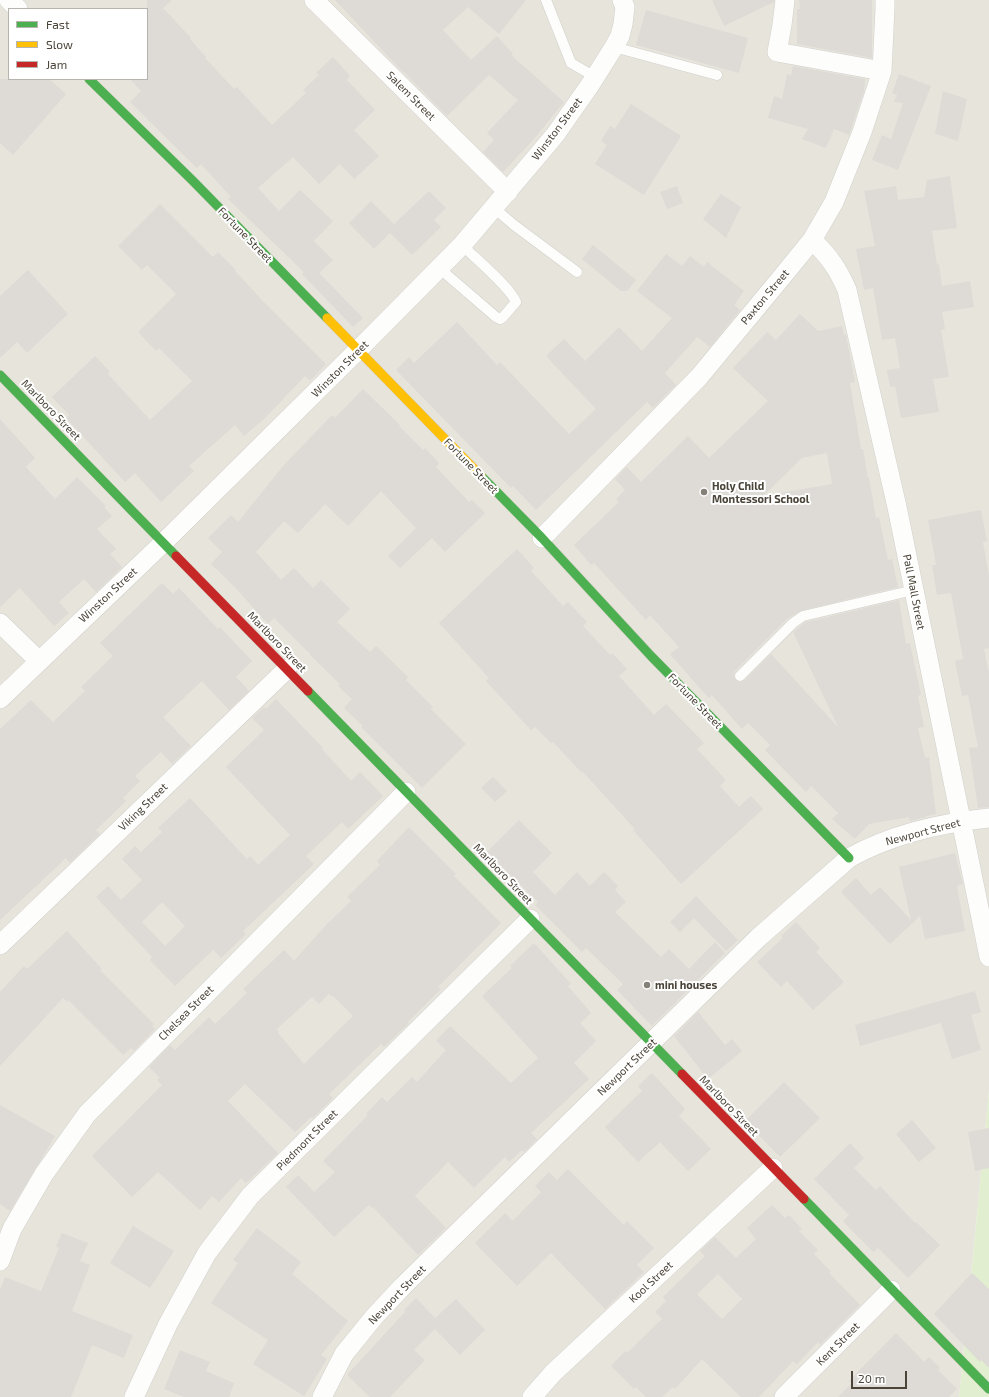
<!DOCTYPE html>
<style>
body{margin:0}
#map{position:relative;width:989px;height:1397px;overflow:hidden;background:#f4f2ee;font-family:"Exo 2",sans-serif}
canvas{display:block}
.legend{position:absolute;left:8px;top:8px;width:140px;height:72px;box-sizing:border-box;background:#fff;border:1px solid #b7b4b0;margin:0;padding:5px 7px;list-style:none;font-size:12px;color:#4b4439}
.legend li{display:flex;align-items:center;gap:8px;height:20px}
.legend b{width:20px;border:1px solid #b7b4b0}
.scale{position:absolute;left:851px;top:1371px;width:56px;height:18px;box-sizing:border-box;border:2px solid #4b4439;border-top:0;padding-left:5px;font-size:12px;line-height:14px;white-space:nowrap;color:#4b4439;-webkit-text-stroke:3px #fff;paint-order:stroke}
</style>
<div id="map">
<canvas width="989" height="1397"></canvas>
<ul class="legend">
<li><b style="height:5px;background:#4caf50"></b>Fast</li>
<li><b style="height:5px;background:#ffc107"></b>Slow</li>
<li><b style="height:5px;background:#c62828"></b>Jam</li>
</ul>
<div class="scale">20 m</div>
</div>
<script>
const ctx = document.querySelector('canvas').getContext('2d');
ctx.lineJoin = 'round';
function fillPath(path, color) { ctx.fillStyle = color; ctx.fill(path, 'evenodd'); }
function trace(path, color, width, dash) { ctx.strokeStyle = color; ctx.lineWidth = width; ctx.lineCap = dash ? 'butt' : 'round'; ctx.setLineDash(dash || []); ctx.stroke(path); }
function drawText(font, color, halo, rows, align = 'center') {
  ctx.font = font + ' "Exo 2",sans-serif'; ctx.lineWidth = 4; ctx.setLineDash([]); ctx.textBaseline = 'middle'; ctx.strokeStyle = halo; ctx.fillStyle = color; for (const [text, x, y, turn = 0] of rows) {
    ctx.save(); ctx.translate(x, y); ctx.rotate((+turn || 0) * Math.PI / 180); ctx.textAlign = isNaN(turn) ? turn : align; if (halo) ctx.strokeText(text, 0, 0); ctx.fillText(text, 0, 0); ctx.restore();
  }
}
const residential = new Path2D(`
 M0,0H989V1090L959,1397H0ZM9,9H147V79H9Z`);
const green = new Path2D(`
 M989,1090V1397H959L963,1359Z`);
const building = new Path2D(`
 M147,0H172L163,8L191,38L190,39L206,57L205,58L234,89L237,87L272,125L306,93L303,90L319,75L316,73L333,57L350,76L347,80L375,110L354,130L379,156L354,179L340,164L319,184L293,157L258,188L279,211L300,190L333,221L314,241L333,260L319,273L363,318L353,327L302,274L304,272L228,199L231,197L201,164L197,168L130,102L141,91L130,79H147Z
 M335,0H526L499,34L468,7L443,30L471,60L497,36L513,54L511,55L564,102L534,139L503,172L483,152L494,140L487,133L518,100L489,75L447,116L404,72H403Z
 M712,0H774V2L724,26Z
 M799,0H872V58L797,44V9H800Z
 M646,10L748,38L739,73L636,45Z
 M793,66L865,79L864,91L849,135L834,129L826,148L802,139L808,129L768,118L774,96L782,99L787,74L791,75Z
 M899,74L931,86L898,170L872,160L882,135L891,139L903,103L894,102L897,95L892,93Z
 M0,79H49L66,94L13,155L0,143Z
 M943,91L967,99L958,141L935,134Z
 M631,104L681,136L644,195L595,164L607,145L601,141L610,126L615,129Z
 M950,176L957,228L932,231L937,265L939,264L942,286L970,281L974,307L942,312L945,329L941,330L949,377L933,379L939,412L901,418L895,386L890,387L887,370L900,368L895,338L882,340L873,288L864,290L856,249L875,246L864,191L896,186L898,200L924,197L927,180Z
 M677,186L683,203L667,209L660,192Z
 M429,191L446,208L434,220L441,227L412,255L390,233L374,249L349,223L371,201L394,224Z
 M721,194L741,207L726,238L703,219Z
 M160,204L213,257L218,252L236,270L235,271L261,299L326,364L310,381L305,376L266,417L244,436L235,425L189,466L194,471L161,502L135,473L125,482L66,418L69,415L52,397L95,356L110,372L108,374L150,420L192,381L159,348L156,351L138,332L176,294L147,265L142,270L118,246Z
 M593,245L636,280L627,291H621L582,259Z
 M666,254L682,266L690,256L704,267L707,262L744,291L734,305L740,310L710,347L697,337L665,373L676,385L653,408L647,402L536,510L513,486L511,488L396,370L409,357L414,363L457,322L497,365L500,362L569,434L596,409L546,356L564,339L585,361L619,327L642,351L672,318L637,291Z
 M28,270L68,314L27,353L17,342L0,358V296Z
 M800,314L818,331L842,326L844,335H846L855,382L850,383L861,449H863L868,478H869L876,518L879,517L888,560L892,559L898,587L800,611L788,618L735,671L734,677L738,682L744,681L771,654L838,727L793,632L806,622L899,600L906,644L910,643L921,695L918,696L924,727L918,728L925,758L929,757L936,814L926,816V817L910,821L909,817L869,824L855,839L832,819L838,813L811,786L806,792L765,750L770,745L748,723L742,729L712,695L709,698L696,684L670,654L679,647L650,615L646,620L594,563L591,565L574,545L619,502L616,499L625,490L615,479L627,467L641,482L688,436L709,458L768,401L733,368L767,332L776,340ZM827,453L832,484L763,496L802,458Z
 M363,389L400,425L399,426L423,450L425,448L439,463L436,467L469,502L472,500L485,513L445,552L432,538L400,568L388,556L416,528L381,491L348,526L325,504L298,533L284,521L256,552L281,580L294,568L313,588L321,580L350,609L337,622L370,652L376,646L408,677L406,680L433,707L431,709L466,744L422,788L361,727L363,726L344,708L352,699L338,686L340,684L310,655V654L274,618L268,624L232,584L211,564L222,552L208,538L231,515L238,522L284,465L332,415L335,418Z
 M0,419L35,458L26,467L55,499L77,477L106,506L104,507L112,516L97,529L116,549L110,554L122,567L96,592L84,579L59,602L69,613L54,626L20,588L0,607Z
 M981,510L987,541L983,542L989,576V648L984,649L989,672V807L978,808L969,748L978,747L968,695L962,696L955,661L963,659L951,593L937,595L932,565H936L928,520Z
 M517,549L534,568L531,571L563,606L568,602L587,622L583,626L610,655L612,653L627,669L619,676L654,715L666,704L704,743L697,749L726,780L720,786L739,807L751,796L763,809L681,884L633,830L634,828L583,772L582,773L553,742L551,743L535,727L531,730L486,681L489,678L439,623Z
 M162,583L173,594L179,588L218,629L220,627L252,661L236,677L249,691L229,710L202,681L163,717L191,746L172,764L161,752L135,776L140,781L123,798L126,801L96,830L100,834L70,863L66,858L0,920V729L31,700L53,722L85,691L81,687L113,656L100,643Z
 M276,699L323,748L322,749L351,781L360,772L383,796L348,829L342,822L306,856L314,864L243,931L246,934L221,958L213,950L175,986L150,960L152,957L96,897L108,886L121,900L142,880L122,859L135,846L141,852L162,832L158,828L190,798L247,859L250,856L258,865L290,835L226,767L264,730L252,718L264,707L266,709ZM162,902L185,926L165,946L142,922Z
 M493,777L507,791L495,802L481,788Z
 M519,820L552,853L533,872L555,895L577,872L590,886L604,872L618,886L615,890L626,902L615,912L661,957L669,949L689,969L715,942L725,953L652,1026L617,990L623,984L586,948L582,952L535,905L538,902L487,852Z
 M409,827L456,874L454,876L501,923L438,987L441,989L408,1022L409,1023L384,1047L381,1044L329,1094L333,1098L313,1118L311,1117L295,1132L245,1084L228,1101L278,1153L246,1183L241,1178L219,1202L212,1196L200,1210L158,1172L132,1197L92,1156L162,1085L157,1080L160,1078L149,1067L170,1045L175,1050L209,1017L215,1024L247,993L243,989L284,950L294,961L326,925L351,901L347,897L380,865L377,861ZM329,994L332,997L333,996L353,1016L304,1064L278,1033L279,1032L277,1029L312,997L319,1004Z
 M955,853L963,884L957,886L965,931L925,939L920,916L890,944L841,892L856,878L871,895L880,887L911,920L899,867Z
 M696,896L738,940L726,951L694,918L680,932L670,922Z
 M796,922L820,948L816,952L844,982L813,1010L787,981L781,987L757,962L783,938L781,936Z
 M67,931L102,969L100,970L154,1024L152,1026L155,1029L134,1051L131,1048L123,1055L68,1000L67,1002L63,998L0,1066V992L24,966L27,969Z
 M534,943L571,984L568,986L591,1013L580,1023L596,1041L574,1063L589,1079L531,1133L537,1139L524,1152L522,1150L509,1162L505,1157L474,1188L448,1162L415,1196L446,1228L418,1255L373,1207L372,1208L369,1205L334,1237L286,1187L298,1175L314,1192L335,1172L323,1161L368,1115L366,1114L382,1097L387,1102L412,1077L417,1082L446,1050L436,1041L450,1026L511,1083L538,1058L482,996L512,968L510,966Z
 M975,991L981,1012L971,1015L981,1050L952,1059L941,1023L860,1046L855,1025Z
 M698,1012L725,1045L732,1039L742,1051L708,1079L674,1036Z
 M652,1073L685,1109L679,1116L711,1149L688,1171L660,1142L638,1162L605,1127L642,1091L638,1086Z
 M784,1082L820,1118L780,1157L745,1121Z
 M0,1105L55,1136L10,1211L0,1204Z
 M912,1120L936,1148L919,1162L896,1134Z
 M989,1128V1168L975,1171L968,1132Z
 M850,1143L864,1158L854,1168L876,1190L880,1186L915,1223L916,1222L940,1245L908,1278L878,1248L873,1252L843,1221L849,1215L814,1179Z
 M568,1169L624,1225L627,1221L654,1248L637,1265L644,1272L605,1309L551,1253L517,1286L475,1243L505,1213L513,1221L541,1192L535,1186L549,1172L557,1180Z
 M772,1205L785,1218L789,1215L802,1229L799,1231L818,1250L814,1254L831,1272L829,1273L860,1305L820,1345L818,1342L797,1364L793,1361L759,1397H741L702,1359L675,1389L673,1387L662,1397H646L636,1387L634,1389L611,1366L625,1351L627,1353L662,1319L655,1312L666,1301L663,1297L705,1256L700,1251L715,1237L736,1258L756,1239L747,1228ZM718,1274L742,1299L722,1319L697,1294Z
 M133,1226L174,1251L150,1288L110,1263Z
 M257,1228L301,1262L292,1274L348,1321L321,1355L327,1359L304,1396L253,1364L268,1340L211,1303L238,1263L233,1260Z
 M62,1233L88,1243L80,1261L90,1265L72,1311L133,1335L124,1358L92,1345L71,1397H0V1290L5,1277L41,1291L59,1248L56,1246Z
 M972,1273L989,1289V1368L981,1360L980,1362L934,1314Z
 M416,1298L435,1318L456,1299L485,1330L460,1355L435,1329L414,1350L425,1360L390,1397H370L347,1375L405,1312L404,1310Z
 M896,1333L924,1362L929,1357L940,1368L938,1370L957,1389L949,1397H838L852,1383L849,1381Z
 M180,1350L210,1362L206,1371L234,1383L229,1397H184L164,1389Z`);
const lane = new Path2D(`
 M546,0L571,63L595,77
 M614,47L717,75
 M494,208L514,225L577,272
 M439,268L496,317L500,319L503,317L516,302C510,287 475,258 462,245
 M740,676L793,623L803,616L914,590`);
const street = new Path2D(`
 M9,0L18,9
 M314,0L508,192
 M785,0L782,25L777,52L882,71
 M812,240C829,256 838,269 847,290L897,507L989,957
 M542,538L699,377L781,278L812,240L834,202L862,132L882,71L885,8V0
 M0,623L39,661
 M0,699L163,543L358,350L462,245L555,135L590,85L614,47L620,36L623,24L625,7L622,0
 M0,945L287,669
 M0,1261L12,1229L44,1174L87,1114L406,792
 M134,1397L168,1324L207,1253L250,1196L530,919
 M322,1397L344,1354L374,1317L403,1286L758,938L849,858C892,834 941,823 989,818
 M532,1397L553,1373L773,1168
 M784,1397L891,1290`);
const fast = new Path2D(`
 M89,79L193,181L327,318
 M0,375L176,556
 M481,476L542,538L651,656L849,858
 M308,691L682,1074
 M804,1199L989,1389`);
const slow = new Path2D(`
 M327,318L481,476`);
const jam = new Path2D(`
 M176,556L308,691
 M682,1074L804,1199`);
const markers = [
 [704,492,4,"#868178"],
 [647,985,4,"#868178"]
];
const streetNames = [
 ["Salem Street",411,96,45],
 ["Winston Street",557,129,-53],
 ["Fortune Street",245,235,46],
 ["Paxton Street",765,297,-50],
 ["Winston Street",340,369,-45],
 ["Marlboro Street",51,410,46],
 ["Fortune Street",471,466,46],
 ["Pall Mall Street",914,592,79],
 ["Winston Street",108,595,-43],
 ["Marlboro Street",277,642,46],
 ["Fortune Street",695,701,46],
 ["Viking Street",143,807,-44],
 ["Newport Street",923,832,-15],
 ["Marlboro Street",503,874,46],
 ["Chelsea Street",186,1013,-45],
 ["Newport Street",627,1067,-44],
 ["Marlboro Street",729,1106,46],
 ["Piedmont Street",307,1140,-45],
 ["Kool Street",651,1282,-43],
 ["Newport Street",397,1295,-46],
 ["Kent Street",838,1344,-45]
];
const poiNames = [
 ["Holy Child",712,486],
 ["Montessori School",712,499],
 ["mini houses",655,985]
];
fillPath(residential, '#e7e4dc');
fillPath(green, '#e1eecf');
fillPath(building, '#dedbd6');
trace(lane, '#d2d0cb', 11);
trace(street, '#d2d0cb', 20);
trace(fast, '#d3cfc5', 10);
trace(slow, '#d3cfc5', 10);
trace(jam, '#d3cfc5', 10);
trace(lane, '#fdfdfc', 10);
trace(street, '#fdfdfc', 19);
trace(fast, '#4caf50', 9);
trace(slow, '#ffc107', 9);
trace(jam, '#c62828', 9);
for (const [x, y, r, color] of markers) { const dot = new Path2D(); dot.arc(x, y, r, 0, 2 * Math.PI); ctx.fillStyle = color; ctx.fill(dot); trace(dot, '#fff', 1.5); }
drawText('11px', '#4b4439', '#fff', streetNames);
drawText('bold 11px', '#4b4439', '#fff', poiNames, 'left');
</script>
